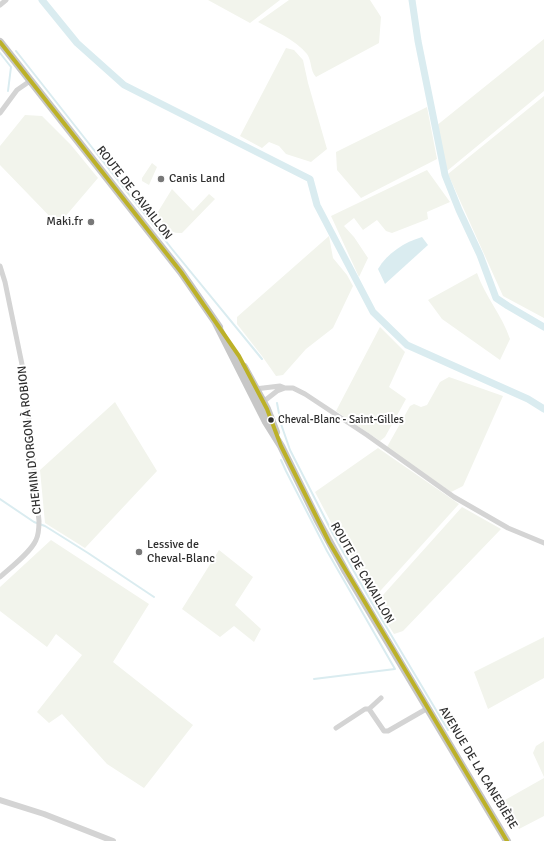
<!DOCTYPE html>
<meta charset="utf-8">
<style>
body{margin:0}
canvas{display:block;background:#fff}
</style>
<canvas width="544" height="841"></canvas>
<script>
const ctx = document.querySelector('canvas').getContext('2d');
ctx.lineJoin = 'round';
function fillPath(path, color) { ctx.fillStyle = color; ctx.fill(path, 'evenodd'); }
function trace(path, color, width, dash) { ctx.strokeStyle = color; ctx.lineWidth = width; ctx.lineCap = dash ? 'butt' : 'round'; ctx.setLineDash(dash || []); ctx.stroke(path); }
function drawText(font, color, halo, rows, align = 'center') {
  ctx.font = font + ' Signika,sans-serif'; ctx.lineWidth = 4; ctx.setLineDash([]); ctx.textBaseline = 'middle'; ctx.strokeStyle = halo; ctx.fillStyle = color; for (const [text, x, y, turn = 0] of rows) {
    ctx.save(); ctx.translate(x, y); ctx.rotate((+turn || 0) * Math.PI / 180); ctx.textAlign = isNaN(turn) ? turn : align; if (halo) ctx.strokeText(text, 0, 0); ctx.fillText(text, 0, 0); ctx.restore();
  }
}
const green = new Path2D(`
 M208,0H280L250,23Z
 M289,0H370L381,17L379,43L316,77C310,71 312,61 307,54C295,39 274,31 258,22Z
 M544,39V91L447,171L436,126Z
 M286,48L294,50L303,60L308,83L327,149L311,162L286,154L279,146L269,142L262,148L240,136Z
 M544,96V318L503,296L448,174Z
 M427,107L437,159L361,198L337,170L336,152Z
 M25,115L42,116L71,145L98,178L58,225L0,165V146Z
 M152,163L157,167L149,185L142,181V178Z
 M427,170L450,202L427,212L428,219L392,233L386,231L377,220L363,230L354,218L344,226L354,237L368,258L359,277L331,216Z
 M172,189L193,211L209,194L215,199L182,233C168,234 164,225 156,215Z
 M329,236L333,258L347,275L353,286L333,328L306,349L283,375L276,376L262,356L237,324V317Z
 M477,273C485,296 502,315 510,339L500,360L442,319L428,300Z
 M380,327L405,352L389,387L406,399L385,437L380,441L336,411Z
 M449,377L503,396L463,486L451,492L387,447L410,406L414,404L421,407L427,405L440,382Z
 M115,402L157,471L85,548L45,523L40,470Z
 M378,448L459,504L372,600L315,492Z
 M462,507L501,529L403,631L394,634L375,604Z
 M51,540L149,604L113,662L193,725L144,788L107,764L62,714L49,723L37,712L82,655L56,634L47,647L0,611V587Z
 M219,550L253,577L235,605L261,629L254,642L234,626L220,637L182,609Z
 M544,637V678L488,709L474,672Z
 M544,741V777L533,753L536,746Z
 M544,778V816L519,829L505,808V800Z`);
const water = new Path2D(`
 M422,237L428,245L385,284L378,269C387,253 405,242 422,237Z`);
const stream = new Path2D(`
 M16,51L172,249L262,359
 M0,53L11,67L8,91
 M277,403L281,424L290,450L333,534L369,598L448,730
 M281,460L286,471L327,551L395,669L314,679
 M0,499L34,522L45,526L88,553L154,597`);
const canal = new Path2D(`
 M42,0L77,43L124,85L310,179L317,205L373,312L407,345L528,399L544,409
 M412,0L418,41L445,175L459,210L480,255L496,298L508,306L544,327`);
const minor = new Path2D(`
 M0,5L6,0
 M0,113L17,90L30,81
 M0,266L5,282L25,379L39,521C39,528 39,534 36,540C31,552 10,568 0,577
 M255,389L280,386L285,388H293L305,394L367,435L454,497L508,528L544,543
 M261,401L263,402L277,391L285,388
 M369,709L381,698
 M336,728L365,709H369L384,731H388L428,708`);
const tertiary = new Path2D(`
 M0,800L44,814L113,841`);
const primary = new Path2D(`
 M0,42L181,272L219,327
 M216,323L266,422L281,446L317,519L346,572L507,841
 M244,367L267,409L276,432`);
const bus1 = new Path2D(`
 M0,42L181,272L239,356L267,409L281,446L329,542L507,841`);
const markers = [
 [161,179,4,"#787878"],
 [91,222,4,"#787878"],
 [271,420,3.5,"#2f2f2f"],
 [139,552,4,"#787878"]
];
const busNames = [
 ["Cheval-Blanc - Saint-Gilles",278,420]
];
const poiNames = [
 ["Canis Land",169,179],
 ["Maki.fr",83,222,"right"],
 ["Lessive de",147,545],
 ["Cheval-Blanc",147,559]
];
const streetNames = [
 ["ROUTE DE CAVAILLON",134,193,52],
 ["CHEMIN D'ORGON À ROBION",30,440,-96],
 ["ROUTE DE CAVAILLON",362,573,60],
 ["AVENUE DE LA CANEBIÈRE",478,768,59]
];
fillPath(green, '#f2f4ec');
fillPath(water, '#daecf0');
trace(stream, '#daecf0', 2);
trace(canal, '#daecf0', 7);
trace(minor, '#d4d4d4', 5);
trace(tertiary, '#d4d4d4', 6);
trace(primary, '#c7c7c7', 8);
trace(bus1, '#bcb128', 4);
for (const [x, y, r, color] of markers) { const dot = new Path2D(); dot.arc(x, y, r, 0, 2 * Math.PI); ctx.fillStyle = color; ctx.fill(dot); trace(dot, '#fff', 1.5); }
drawText('11px', '#2f2f2f', '#fff', busNames, 'left');
drawText('12px', '#2f2f2f', '#fff', poiNames, 'left');
drawText('12px', '#2f2f2f', '#fff', streetNames);
</script>
